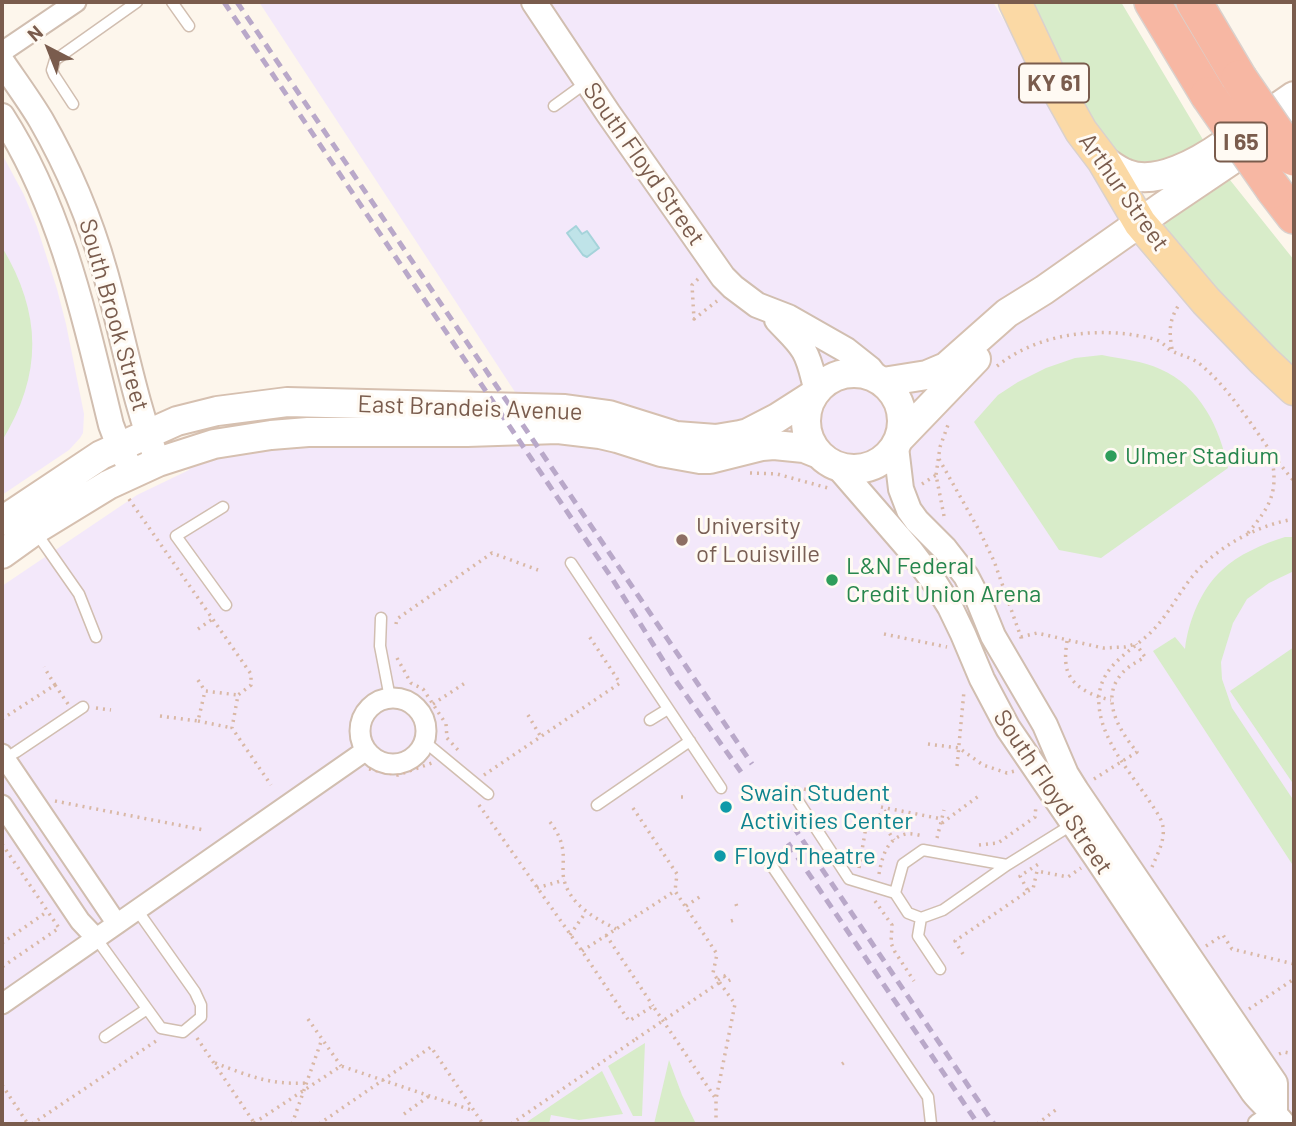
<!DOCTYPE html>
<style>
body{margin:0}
#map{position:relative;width:1296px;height:1126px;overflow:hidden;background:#fdf6ec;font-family:Barlow,sans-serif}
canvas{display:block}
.frame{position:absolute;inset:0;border:4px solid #7a5c4d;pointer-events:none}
.north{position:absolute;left:14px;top:14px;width:70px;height:70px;-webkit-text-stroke:5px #fffaf3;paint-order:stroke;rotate:318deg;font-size:19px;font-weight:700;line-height:28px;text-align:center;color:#7a5c4d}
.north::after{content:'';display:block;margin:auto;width:24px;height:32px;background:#7a5c4d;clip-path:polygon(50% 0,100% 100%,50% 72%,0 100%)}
</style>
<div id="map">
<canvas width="1296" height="1126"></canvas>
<div class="frame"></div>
<div class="north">N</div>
</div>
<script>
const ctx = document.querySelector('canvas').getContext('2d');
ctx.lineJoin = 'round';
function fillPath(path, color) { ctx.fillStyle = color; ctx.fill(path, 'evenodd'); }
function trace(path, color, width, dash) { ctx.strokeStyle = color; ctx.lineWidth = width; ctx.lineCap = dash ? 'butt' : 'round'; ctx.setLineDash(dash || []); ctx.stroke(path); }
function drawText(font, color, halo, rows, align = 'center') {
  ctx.font = font + ' Barlow,sans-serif'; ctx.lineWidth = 6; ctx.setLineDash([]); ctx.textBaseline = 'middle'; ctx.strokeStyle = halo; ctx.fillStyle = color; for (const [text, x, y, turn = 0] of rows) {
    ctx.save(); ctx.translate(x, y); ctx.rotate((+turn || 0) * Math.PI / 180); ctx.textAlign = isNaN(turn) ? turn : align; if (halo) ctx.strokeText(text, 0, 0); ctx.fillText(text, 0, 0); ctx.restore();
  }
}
const education = new Path2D(`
 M259,2H993L1147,259L1209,326L1294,407V1124H2V586L137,495L189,470L170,441L279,417L328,420L536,424Z
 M2,154L24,195L37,227L57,289L66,324L84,414L83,433L80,438L69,450L2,495Z`);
const green = new Path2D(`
 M1024,2H1121L1205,143L1169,162L1137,165L1102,145Z
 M1230,180L1294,260V377L1239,323L1163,227L1167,222Z
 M2,247C42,314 43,374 2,441Z
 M1102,355C1121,359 1143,361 1160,369C1200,386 1220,428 1228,468L1101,558L1059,550L974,422L998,395L1018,382L1046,368L1075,358Z
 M1285,537H1294V571L1269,583L1247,599L1233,623L1221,662L1222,679L1232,708L1294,801V867L1153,651L1175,637L1185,649C1188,622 1201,589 1222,570C1239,554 1263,544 1285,537Z
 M1294,647V785L1230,691Z
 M645,1043L642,1116H633L608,1066Z
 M669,1060L682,1095L696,1124H654Z
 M602,1071L623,1114L579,1120L551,1115L549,1124H524Z`);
const water = new Path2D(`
 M576,226L582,234L587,231L599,248L587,257L583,255L567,233Z`);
const path = new Path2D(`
 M698,279L692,285L694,319L717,301
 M1172,349C1169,332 1169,321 1178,306
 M997,366C1034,337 1081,329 1128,334C1138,336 1150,337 1159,341C1164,344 1167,348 1172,351C1182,356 1192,357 1201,365C1238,396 1262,445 1294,481
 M939,459L979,530L994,561L1023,643
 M750,473L777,474L828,488
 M922,484L936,475
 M129,499L251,674V685L238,695L232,728L271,785
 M944,516L936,475L940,447L949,422
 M1248,533C1271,505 1279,492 1271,454
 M396,624L397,619L492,553L538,570
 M198,629L214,618
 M884,634L947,647
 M1021,637L1037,633L1103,648L1125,647L1135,644
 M1067,641C1066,648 1065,656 1066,664C1068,686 1092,696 1111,700
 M397,658L411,683L423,689L446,724L447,738L458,750
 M198,680L205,691
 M55,685L68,704
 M433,704L468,681
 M96,708L111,710
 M528,715L541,737
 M160,716L198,721L205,691L238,695
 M2,719L55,685L44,667
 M198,721L232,728
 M928,744L959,748L983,765L1007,773L1015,771
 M957,766L964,691
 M369,769L398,775L432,763
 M484,775L620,683L589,636
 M1094,779L1137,752C1121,733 1101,702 1119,677C1125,668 1135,663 1145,657L1136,644
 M787,786L797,788
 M804,789L816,792
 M882,794L884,797
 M681,797H683
 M55,801L204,830
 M479,805L582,951L629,1021L653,1006L716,1099
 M881,807L942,819
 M633,808L677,874L675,891L717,954L713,973L735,1004L716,1099V1124
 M878,816L894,840
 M550,822C557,831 562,841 563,852C564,861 562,872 564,880C571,906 595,918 616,929
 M867,823L889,809
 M942,823L980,795
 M937,838L944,810
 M2,844L59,928L2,967
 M979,845L998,843L1035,817L1036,805
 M1152,867C1157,855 1165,841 1163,827C1162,818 1153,807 1148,799C1129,771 1102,740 1099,706C1096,669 1126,655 1148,635C1168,617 1179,591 1197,571C1222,544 1259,525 1294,519
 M859,868L868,815
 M879,874C882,857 887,838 906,834C911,833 918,835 923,836
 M537,888L564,880
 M1028,891L1033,889L1037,871L1068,877L1081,868
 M875,901L892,925L891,943L895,952L914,981
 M736,904L737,907
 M686,906L701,896
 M731,921L734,920
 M570,935L586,912
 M606,935L653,1006
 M2,943L48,911
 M1206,946L1223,935L1232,949L1294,964
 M582,951L675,891
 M963,954L955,941L1028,891L1020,876L1040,863
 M724,976L728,981L732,979
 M718,980L728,974
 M1249,1009L1294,979
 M308,1019L341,1066
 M197,1038L255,1124
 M1279,1054L1284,1052L1294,1054
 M215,1063C250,1076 269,1085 307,1083
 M842,1064L845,1062
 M2,1085L28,1124
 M404,1114L429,1096
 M254,1123L341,1066L474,1111
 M32,1124L156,1041
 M95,1124L96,1123
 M292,1124L322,1039
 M319,1124L431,1047L483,1124
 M511,1124L636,1039
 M1037,1124L1057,1109`);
const service = new Path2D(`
 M172,2L189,26
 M73,104L54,75L52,70L55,60L137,2
 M554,106L587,82
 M223,507L176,536L226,605
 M35,531L79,594L96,637
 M571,563L721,788
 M381,618L380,646L390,698
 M650,720L668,709
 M425,742L488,794
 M2,760L16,752L83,707
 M798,801L849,879L895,893
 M597,805L690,741
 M768,860L928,1097L931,1124
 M1007,865L923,850L903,864L895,893L908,913L921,918L943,910L1007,865L1073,824
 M921,918L918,936L940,969
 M96,938L161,1028L183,1032L201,1017V1005L195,992L137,910
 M105,1037L147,1009`);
const minor = new Path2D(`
 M2,52L76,2
 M360 731a33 33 0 1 1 66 0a33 33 0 1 1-66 0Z
 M2,754L117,924
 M2,805L80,921L96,938
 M2,1004L365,751
 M1258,1124L1275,1113`);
const tertiary = new Path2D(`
 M534,2L608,113L723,277L733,287L757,305L788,317L846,350L870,369L877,378
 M2,62C15,81 29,100 41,120C68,167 90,219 105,272C123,335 134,401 158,462
 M2,116C62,209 85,319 111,425L119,446L133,473
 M777,320C786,330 797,339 804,351C811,363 813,378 817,391
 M896,447L901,489L909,510L917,521L945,549L966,576L978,599L993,636L1045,725L1066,774L1076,790L1275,1083V1113
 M838,467L910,550L935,583L950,607L963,634L982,679L1008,728L1098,860L1253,1092C1262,1104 1274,1112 1283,1124`);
const secondary = new Path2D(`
 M1258,121L1294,96
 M1103,160C1110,164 1118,171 1127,174C1157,186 1200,161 1224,144
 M806 421a48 48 0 1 1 96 0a48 48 0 1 1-96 0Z
 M883,382L927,375L946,367L1007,313L1044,290L1162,207L1294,118
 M900,438L976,359
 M2,521L101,455L177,421L217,411L287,402L565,409L609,415L676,436L716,439L740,435L748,433L777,418L813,395
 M2,554L41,526L108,485L158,462L214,444L271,435L308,432H467L558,429L600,434L617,438L661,452L700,459H710L762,446L774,445L804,448L819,454`);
const primary = new Path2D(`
 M1015,2L1048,72L1081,131L1103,160L1140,223L1206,301L1264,361L1294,389`);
const motorway = new Path2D(`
 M1152,2L1208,95
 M1194,2L1239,78
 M1274,190L1294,216`);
const rail = new Path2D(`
 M224,2L613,580L676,681L741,772
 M237,2L752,764
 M793,826L994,1124
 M788,843L978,1124`);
const pathBridge = new Path2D(`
 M636,1039L723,980`);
const motorwayBridge = new Path2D(`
 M1239,78L1294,158
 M1208,95L1274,190`);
const markers = [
 [1111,456,7,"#2e9e5b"],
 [682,540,7,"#8d6e63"],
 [832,580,7,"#2e9e5b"],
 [726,807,7,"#0f9aa8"],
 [720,856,7,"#0f9aa8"]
];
const shields = [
 [1054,83,70],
 [1241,142,52]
];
const shieldNames = [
 ["KY 61",1054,83],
 ["I 65",1241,142]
];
const streetNames = [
 ["South Floyd Street",644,164,55],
 ["Arthur Street",1124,192,55],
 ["South Brook Street",114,315,74],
 ["East Brandeis Avenue",470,408,2],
 ["South Floyd Street",1053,792,56]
];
const leisureNames = [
 ["Ulmer Stadium",1125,456],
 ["L&N Federal",846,566],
 ["Credit Union Arena",846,594]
];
const educationNames = [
 ["University",696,526],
 ["of Louisville",696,554]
];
const cultureNames = [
 ["Swain Student",740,793],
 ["Activities Center",740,821],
 ["Floyd Theatre",734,856]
];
fillPath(education, '#f3e8fa');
fillPath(green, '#d8ecc9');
fillPath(water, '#bfe3e8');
trace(water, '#a5d3da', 2);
trace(service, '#d1beb0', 13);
trace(minor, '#d1beb0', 23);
trace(tertiary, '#d1beb0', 28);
trace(secondary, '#d6c0b0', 32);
trace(primary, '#dad1cd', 35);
trace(motorway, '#dad1cd', 38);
trace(path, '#d9b8a5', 3.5, [2, 5]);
trace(service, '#fff', 10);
trace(minor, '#fff', 19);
trace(tertiary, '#fff', 24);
trace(secondary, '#fff', 28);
trace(primary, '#fbd9a5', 32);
trace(motorway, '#f7b7a3', 35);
trace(rail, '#b9a8c9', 5, [10, 7]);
trace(motorwayBridge, '#dad1cd', 38, []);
trace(pathBridge, '#d9b8a5', 3.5, [2, 5]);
trace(motorwayBridge, '#f7b7a3', 35);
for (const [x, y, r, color] of markers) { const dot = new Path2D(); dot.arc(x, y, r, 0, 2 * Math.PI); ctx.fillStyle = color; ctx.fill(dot); trace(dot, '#fffaf3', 2.5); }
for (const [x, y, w] of shields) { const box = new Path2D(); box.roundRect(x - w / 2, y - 19.5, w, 39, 5); ctx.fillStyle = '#fffaf3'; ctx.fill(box); trace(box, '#7a5c4d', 2); }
drawText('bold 23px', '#7a5c4d', null, shieldNames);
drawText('24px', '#7a5c4d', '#fffaf3', streetNames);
drawText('24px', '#27864d', '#fffaf3', leisureNames, 'left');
drawText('24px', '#785e54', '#fffaf3', educationNames, 'left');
drawText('24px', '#0d838f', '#fffaf3', cultureNames, 'left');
</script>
